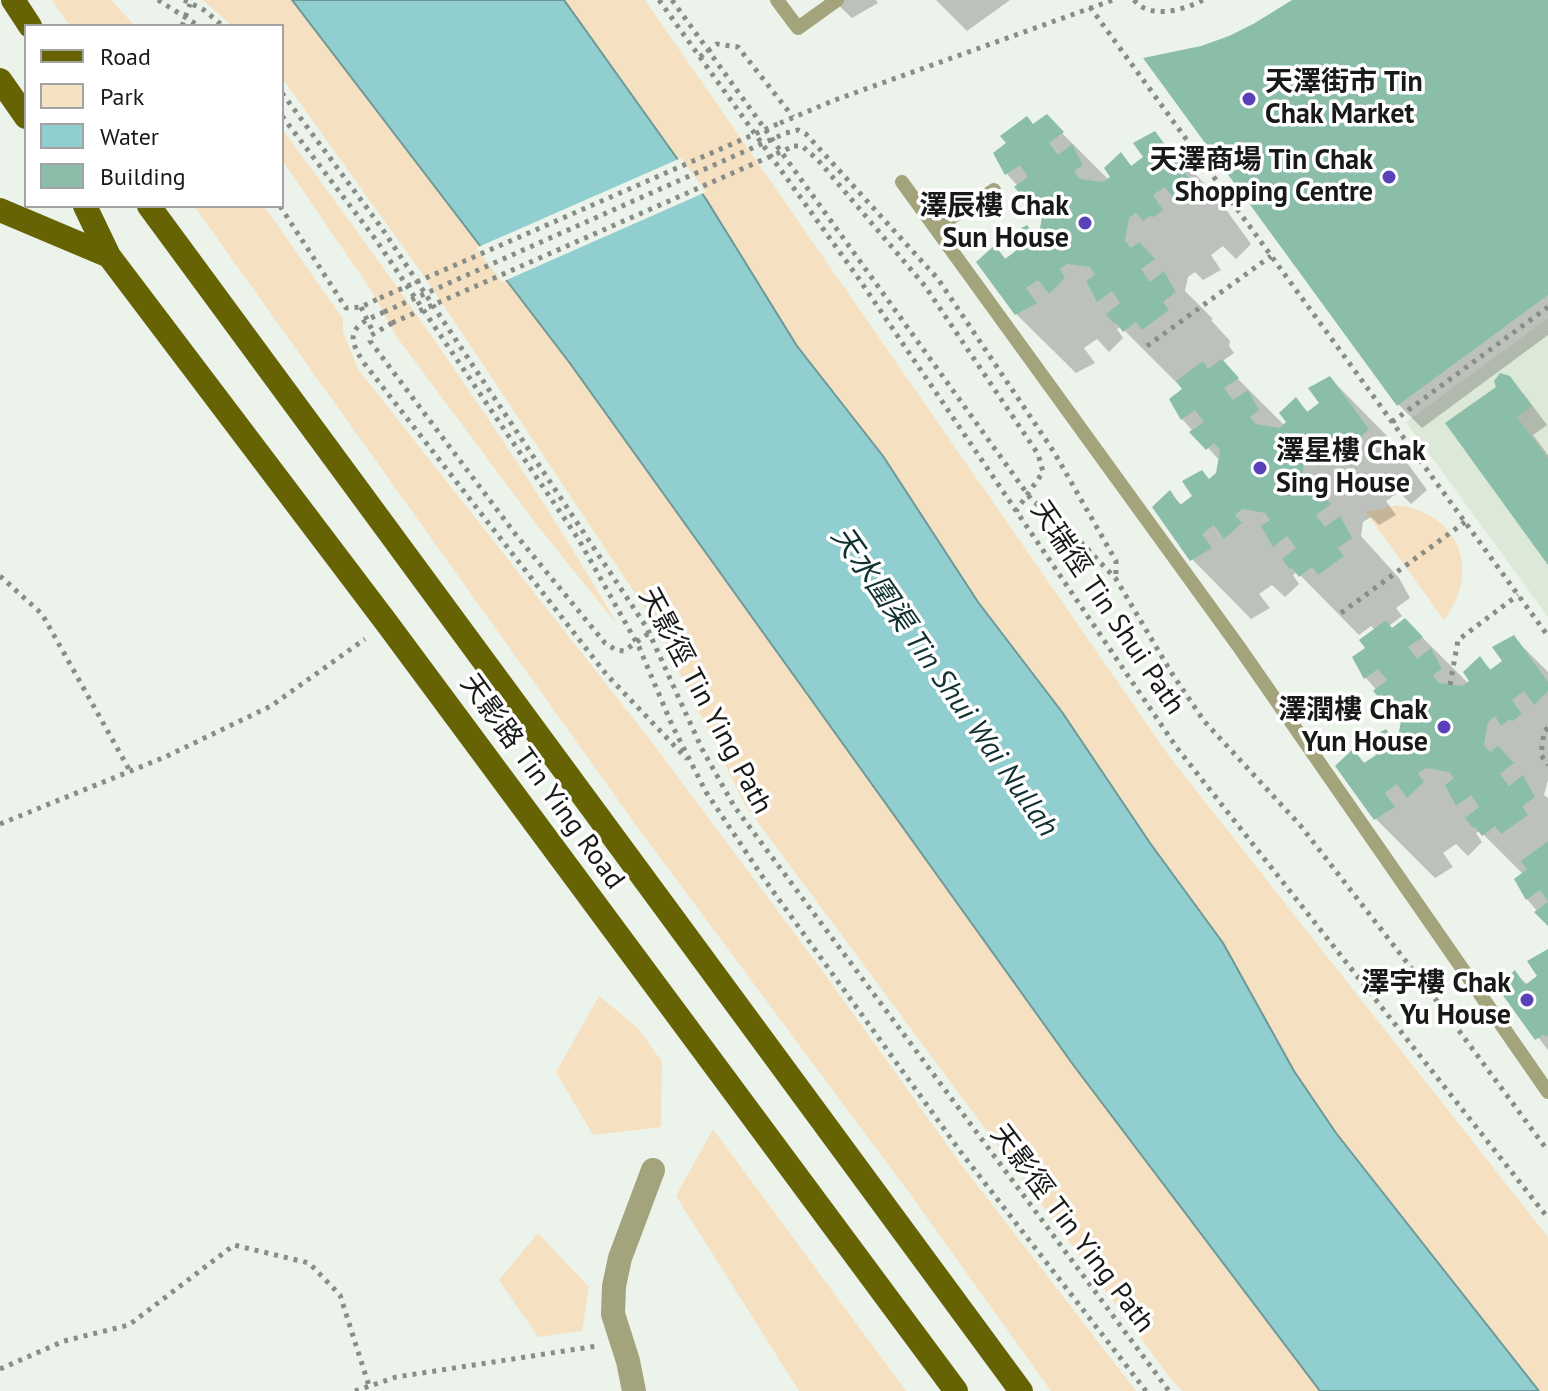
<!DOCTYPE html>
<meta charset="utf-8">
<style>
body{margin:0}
#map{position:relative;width:1548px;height:1391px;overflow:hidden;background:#ecf3ea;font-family:"PT Sans",sans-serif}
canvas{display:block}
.legend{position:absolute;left:24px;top:24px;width:260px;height:184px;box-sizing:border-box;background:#fff;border:2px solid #a3a3a2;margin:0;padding:10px 14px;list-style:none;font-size:24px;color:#181a17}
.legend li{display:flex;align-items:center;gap:16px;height:40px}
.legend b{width:40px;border:2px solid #a3a3a2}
</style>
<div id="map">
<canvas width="1548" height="1391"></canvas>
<ul class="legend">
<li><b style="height:10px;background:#656304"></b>Road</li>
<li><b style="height:22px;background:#f5e1c1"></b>Park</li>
<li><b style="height:22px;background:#91cecf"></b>Water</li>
<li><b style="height:22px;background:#8abea9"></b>Building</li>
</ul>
</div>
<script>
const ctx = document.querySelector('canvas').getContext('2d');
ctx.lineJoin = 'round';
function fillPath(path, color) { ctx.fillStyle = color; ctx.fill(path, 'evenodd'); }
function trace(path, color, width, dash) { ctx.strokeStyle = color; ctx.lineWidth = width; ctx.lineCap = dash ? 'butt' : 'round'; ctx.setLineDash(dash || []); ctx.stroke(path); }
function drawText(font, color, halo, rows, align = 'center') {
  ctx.font = font + ' "PT Sans","Noto Sans SC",sans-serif'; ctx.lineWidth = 7; ctx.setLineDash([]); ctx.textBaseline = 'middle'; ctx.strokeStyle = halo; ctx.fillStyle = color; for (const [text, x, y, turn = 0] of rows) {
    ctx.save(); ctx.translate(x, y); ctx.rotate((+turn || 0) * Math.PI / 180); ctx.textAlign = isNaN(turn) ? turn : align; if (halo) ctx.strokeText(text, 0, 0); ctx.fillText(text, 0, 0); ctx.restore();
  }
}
const built = new Path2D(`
 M1548,318V617L1406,422Z`);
const green = new Path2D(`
 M52,0H111L135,26H70Z
 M203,0H292L569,362L1074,1066L1321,1391H1182L1168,1375L745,805L656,625L424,276L282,78V26H232Z
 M564,0H645L1169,756L1548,1237V1391H1539L1336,1133L1294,1071L1223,943L1150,843L1062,712L978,602L883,456L797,346L706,199Z
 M282,129C401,290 518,453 619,627L537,525L396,336L373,293L282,160Z
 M194,206H264L343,319V332L358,369L651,741L824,973L960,1163L1136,1391H1051L913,1198L638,828Z
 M1397,505C1459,513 1482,571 1444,620L1366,512Z
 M599,996L639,1029L662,1062L661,1127L593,1135L556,1072Z
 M713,1129L906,1391H799L676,1196Z
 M538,1233L589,1287L582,1331L538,1337L499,1280Z`);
const water = new Path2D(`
 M292,0H564L706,199L797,346L883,456L978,602L1062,712L1150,843L1223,943L1294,1071L1336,1133L1539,1391H1320L1074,1066L569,362Z`);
const pier = new Path2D(`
 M681,158L706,192L502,282L476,248Z`);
const shadow = new Path2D(`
 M833,0H876L878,3L852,18Z
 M936,0H1010L967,31Z
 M1295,0H1548V335L1422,428L1399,405L1147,59L1202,48L1229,38Z
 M1046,117L1109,180L1121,155L1133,167L1146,158L1154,133L1214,193L1251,244L1236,259L1223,246L1211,255L1221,270L1203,280L1195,272L1188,277L1185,291L1213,319L1211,320L1230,341L1229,346L1234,353L1221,362L1285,426L1296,400L1309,413L1321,403L1330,378L1389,438L1427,490L1411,504L1399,492L1386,501L1396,515L1379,525L1371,517L1363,522L1361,536L1399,578L1410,598L1396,608L1402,616L1389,626L1393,630L1414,629L1469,684L1480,659L1492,671L1505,662L1513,637L1548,672V780L1544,795L1548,798V924L1527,899L1523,874L1480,831L1476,833L1482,842L1468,856L1456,844L1443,853L1453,867L1435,878L1375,818L1353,752L1366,765L1401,733L1403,720L1366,678L1355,658L1368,648L1375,630L1371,626L1359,635L1297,572L1293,575L1299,584L1285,597L1272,585L1259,594L1270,608L1251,619L1192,559L1170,493L1183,506L1218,474L1220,461L1182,419L1184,390L1121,327L1117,329L1123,338L1109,352L1097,339L1084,348L1095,363L1076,373L1016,314L994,248L1007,260L1042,229L1044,216L1007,174L1034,126Z
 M1523,393L1547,425L1533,435L1548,455V561L1448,424Z
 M1548,953V1050L1499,987L1515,973L1528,985L1540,976Z`);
const building = new Path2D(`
 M1292,0H1548V295L1397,406L1143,58L1201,46L1229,36L1255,23Z
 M1047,114L1064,132L1049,143L1058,155L1072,144L1083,165L1074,171L1080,179L1103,182L1110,177L1104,168L1121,152L1131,166L1143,157L1133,143L1155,131L1193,184L1175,201L1165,187L1153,195L1163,210L1154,217L1150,216L1143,221L1136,213L1129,218L1125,241L1131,248L1139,242L1155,259L1141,269L1150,282L1164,271L1176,292L1163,302L1169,310L1142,330L1136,322L1123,332L1117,324L1113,323L1106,314L1120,303L1112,291L1097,302L1086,281L1095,275L1090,267L1067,264L1060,269L1065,278L1049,294L1038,280L1026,288L1037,303L1015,315L976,262L995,245L1005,259L1017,250L1006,236L1027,225L1033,233L1040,228L1044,205L1039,197L1030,204L1014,187L1028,177L1020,165L1005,175L993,153L1006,143L1000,136L1027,116L1033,124Z
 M1222,359L1239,378L1224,388L1233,400L1248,390L1259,410L1250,417L1256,424L1279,428L1286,422L1279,413L1296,397L1307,412L1319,403L1308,388L1330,376L1369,429L1351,446L1340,432L1328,441L1339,455L1329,462L1318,467L1311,458L1304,463L1301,486L1306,494L1315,487L1331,504L1316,515L1325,527L1340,516L1352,538L1338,548L1344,556L1318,575L1312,567L1299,577L1293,569L1289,568L1282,559L1296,548L1287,536L1273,547L1261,526L1270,520L1265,513L1242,509L1235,515L1242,523L1224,539L1214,525L1202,534L1212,548L1190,561L1152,507L1170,490L1180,505L1192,496L1182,481L1202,470L1209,479L1216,473L1220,450L1214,443L1206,450L1189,432L1204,422L1195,410L1181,420L1169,399L1182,389L1176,381L1203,361L1208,369Z
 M1500,373L1510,376L1532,406L1517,417L1548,459V565L1445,423L1496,387L1494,381Z
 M1405,618L1423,637L1408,647L1417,659L1431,648L1442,669L1433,675L1439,683L1462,686L1469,681L1463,672L1480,656L1490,670L1502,661L1492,647L1514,635L1548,682V691L1534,705L1524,691L1512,700L1522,714L1513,721L1509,720L1501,726L1495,716L1488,722L1484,745L1490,752L1498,746L1514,763L1500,774L1509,786L1523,775L1535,797L1522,806L1528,815L1501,834L1495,826L1482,836L1476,828L1472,827L1465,818L1479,807L1471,795L1456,806L1445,785L1454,778L1449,772L1426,768L1418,773L1424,782L1407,798L1397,784L1385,793L1395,807L1374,820L1335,766L1353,749L1364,763L1376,755L1365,740L1386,729L1392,737L1399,732L1403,709L1398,702L1389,708L1373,691L1387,680L1378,669L1364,679L1352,657L1365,648L1359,640L1386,620L1392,628Z
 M1548,841V901L1540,890L1526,900L1514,879L1527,869L1521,861Z
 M1548,902V926L1534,912Z
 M1548,949V1036L1543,1035L1535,1040L1497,987L1515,970L1525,985L1537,976L1527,961Z`);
const path = new Path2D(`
 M158,0L199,26
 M184,0L204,10L223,26
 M659,0L859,279L1177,748L1548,1218
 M672,0L1031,499L1077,538L1116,579L1171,672L1204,721L1300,825L1440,1005L1548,1151
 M1134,0C1150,20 1184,10 1203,0
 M1090,7L1548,636
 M182,26L190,4
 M700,57L717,44L738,47L793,117
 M282,93L381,227L647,628L702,749L734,806L1169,1391
 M282,116L376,240L579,540L639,647L672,725L706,792L762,876L960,1151L1146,1391
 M780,123L835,100L1113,0
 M786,133L798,130L806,134L938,279L1054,452L1116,561V579
 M794,146H802L818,160L925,286L1038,454L1043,472L1016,511
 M280,206L346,308L361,307L380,298
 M361,307L373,332
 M384,312C354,325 343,332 364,363L606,674L687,759
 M392,323L370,336V341L516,535L605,643L616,650L624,651L649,633
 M1147,346L1271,256
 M1392,422L1548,307
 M0,576L42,614L130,771
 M1341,613L1465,522
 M1450,685L1458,640L1518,595
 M1548,728L1544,731L1541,755L1548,765
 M0,824L165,757L271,706L365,639
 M0,1369L64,1341L129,1325L234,1245L309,1263L340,1295L369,1386
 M355,1391L396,1377L597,1346`);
const lane = new Path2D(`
 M777,0L798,28L837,0
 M902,182L1239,647L1548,1092
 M937,227L994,190`);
const street = new Path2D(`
 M634,1391L628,1361L613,1314L614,1286L620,1258L653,1170`);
const primary = new Path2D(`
 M13,0L30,26
 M0,80L26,117
 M85,206L109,256L386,622L956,1391
 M149,206L1021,1391
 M0,210L109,256`);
const pathBridge = new Path2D(`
 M380,298L780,123
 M384,312L786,133
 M392,323L794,146`);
const markers = [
 [1249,99,8,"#5a41b9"],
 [1389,177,8,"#5a41b9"],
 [1085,223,8,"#5a41b9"],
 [1260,468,8,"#5a41b9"],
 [1444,727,8,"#5a41b9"],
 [1527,1000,8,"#5a41b9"]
];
const poiNames = [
 ["天澤街市 Tin",1265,83,"left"],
 ["Chak Market",1265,115,"left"],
 ["天澤商場 Tin Chak",1373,161],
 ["Shopping Centre",1373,193],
 ["澤辰樓 Chak",1069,207],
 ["Sun House",1069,239],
 ["澤星樓 Chak",1276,452,"left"],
 ["Sing House",1276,484,"left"],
 ["澤潤樓 Chak",1428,711],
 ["Yun House",1428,743],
 ["澤宇樓 Chak",1511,984],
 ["Yu House",1511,1016]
];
const streetNames = [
 ["天瑞徑 Tin Shui Path",1107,608,56],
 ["天影徑 Tin Ying Path",705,701,62],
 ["天影路 Tin Ying Road",542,782,54],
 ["天影徑 Tin Ying Path",1072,1229,53]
];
const waterNames = [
 ["天水圍渠 Tin Shui Wai Nullah",944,682,55]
];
fillPath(built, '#dce8d8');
fillPath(green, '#f5e1c1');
fillPath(water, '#91cecf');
trace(water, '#6d9898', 2);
fillPath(pier, '#ecf3ea');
fillPath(shadow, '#0003');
fillPath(building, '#8abea9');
trace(path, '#888d87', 5, [4, 6]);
trace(lane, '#a3a47c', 14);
trace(street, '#a3a47c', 24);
trace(primary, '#656304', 24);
trace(pathBridge, '#888d87', 5, [4, 6]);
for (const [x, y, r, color] of markers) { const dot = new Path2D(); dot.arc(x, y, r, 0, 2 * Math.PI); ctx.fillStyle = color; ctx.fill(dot); trace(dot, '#fff', 3); }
drawText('bold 28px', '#181a17', '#fff', poiNames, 'right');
drawText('28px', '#181a17', '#fff', streetNames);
drawText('italic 30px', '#123232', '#fff', waterNames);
</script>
